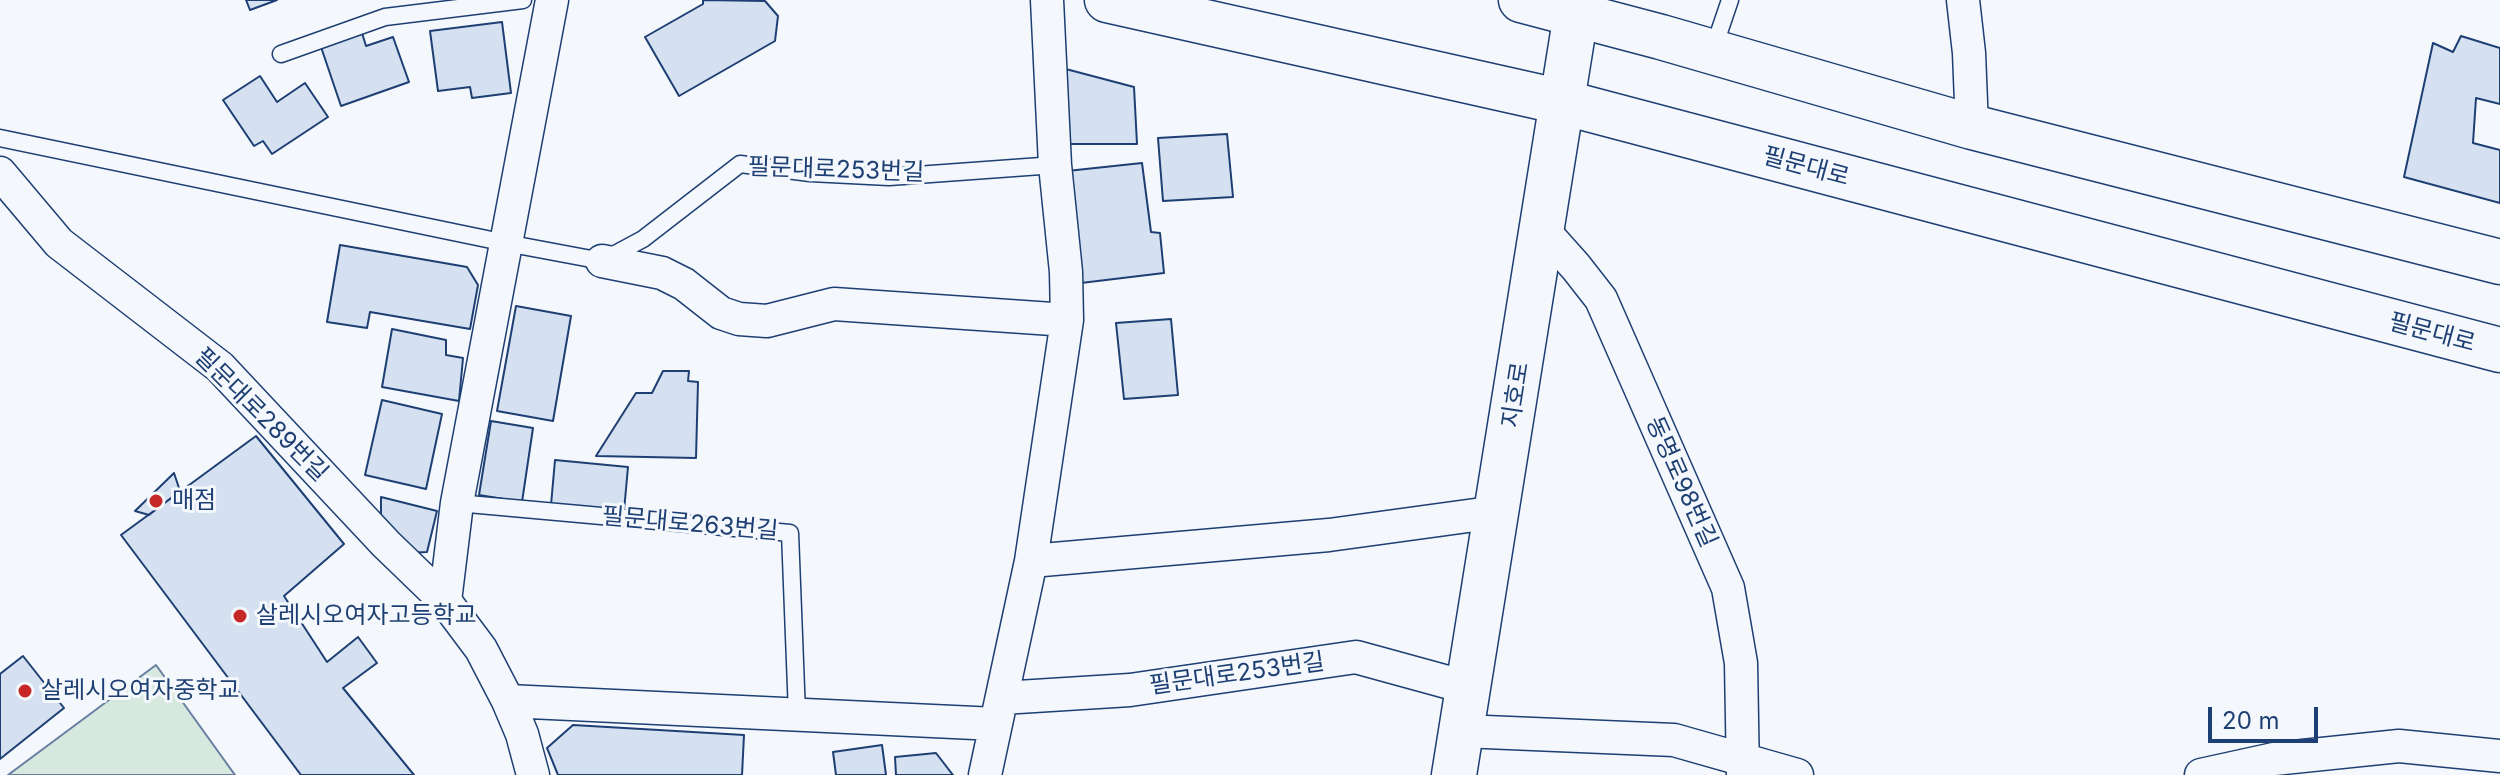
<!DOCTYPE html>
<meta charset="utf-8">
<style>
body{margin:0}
#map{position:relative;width:2500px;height:775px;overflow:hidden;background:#f4f7fb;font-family:Inter,sans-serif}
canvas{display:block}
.scale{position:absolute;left:2208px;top:707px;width:110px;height:36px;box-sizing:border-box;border:4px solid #1d3f73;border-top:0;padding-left:10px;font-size:24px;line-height:28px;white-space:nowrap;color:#1d3f73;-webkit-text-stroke:6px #f4f7fb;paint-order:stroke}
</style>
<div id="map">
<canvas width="2500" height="775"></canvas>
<div class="scale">20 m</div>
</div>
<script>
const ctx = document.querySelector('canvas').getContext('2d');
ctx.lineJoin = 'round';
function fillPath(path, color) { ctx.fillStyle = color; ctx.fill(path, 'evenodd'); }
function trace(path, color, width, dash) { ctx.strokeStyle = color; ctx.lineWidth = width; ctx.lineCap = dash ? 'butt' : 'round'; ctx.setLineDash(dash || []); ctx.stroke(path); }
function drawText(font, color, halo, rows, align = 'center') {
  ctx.font = font + ' Inter,"Noto Sans KR",sans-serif'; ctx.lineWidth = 6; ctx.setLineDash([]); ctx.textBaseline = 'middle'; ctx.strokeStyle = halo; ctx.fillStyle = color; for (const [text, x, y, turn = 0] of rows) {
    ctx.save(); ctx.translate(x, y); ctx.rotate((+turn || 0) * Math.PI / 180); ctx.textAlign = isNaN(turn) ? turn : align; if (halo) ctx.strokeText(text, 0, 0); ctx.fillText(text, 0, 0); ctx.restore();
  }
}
const green = new Path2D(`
 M156,665L235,775H8Z`);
const building = new Path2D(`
 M246,0H277L250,10Z
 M703,0L765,1L778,16L775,41L679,96L645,37L703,4Z
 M502,22L511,93L472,98L470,87L438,91L430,31Z
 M362,33L366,46L393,37L409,82L341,106L321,47Z
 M2461,36L2500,48V104L2476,98L2473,143L2500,150V203L2404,177L2433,43L2453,52Z
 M1062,68L1134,87L1137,144H1064Z
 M260,76L277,102L305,83L328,117L272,154L263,141L254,146L223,100Z
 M1227,134L1233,197L1163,201L1158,138Z
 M1142,163L1151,232L1160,233L1164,273L1081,283L1067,171Z
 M340,245L467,267L478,285L470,329L370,312L367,328L327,322Z
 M516,306L571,316L553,421L497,411Z
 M1171,319L1178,395L1124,399L1116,323Z
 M392,329L446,340V355L463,358L459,401L382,387Z
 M663,371H689L688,381L698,382L696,458L596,456L636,393H652Z
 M382,400L442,414L426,489L365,475Z
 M491,421L533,428L522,502L479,495Z
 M256,436L344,544L284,596L327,662L358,637L377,663L343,688L414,775H301L121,535Z
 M555,460L628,467L624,511L551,505Z
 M174,473L180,491L149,515L135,511Z
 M381,497L437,511L427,552L406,553L381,527Z
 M23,656L64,708L0,759V674Z
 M573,725L744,735L742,775H558L547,748Z
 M882,745L886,775H836L833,752Z
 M936,753L953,775H896L895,757Z`);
const lane = new Path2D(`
 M1713,50L1730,0
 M281,54L385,17L523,0
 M0,138L506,243L602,261L643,239L740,164L810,173L889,177L1055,165
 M457,503L790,533L797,714`);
const street = new Path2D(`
 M1963,0L1969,53L1972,127
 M0,173L59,243L220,367L386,544L445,601L481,649L508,701L522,734L533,775
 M1542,229L1576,267L1601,299L1728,588L1741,663L1743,775
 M602,261L662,273L684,284L721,313L739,319L767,321L834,304L1067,320
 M1031,561L1329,535L1497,512
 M445,601L457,503L552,0
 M1002,698L1130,690L1356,657L1469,688
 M508,701L996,724
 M1462,731L1674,740L1797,775
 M985,775L1031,561L1067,320L1066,272L1055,165L1047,0
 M2201,775L2274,759L2399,746L2500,756`);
const secondary = new Path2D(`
 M1454,775L1576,14`);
const primary = new Path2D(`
 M1107,0L1562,102L2500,350
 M1521,0L1661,37L1972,127L2500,262`);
const markers = [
 [156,501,8,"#c62828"],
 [240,616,8,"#c62828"],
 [25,691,8,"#c62828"]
];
const streetNames = [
 ["필문대로",1806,167,15],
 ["필문대로253번길",836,170,2],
 ["필문대로",2432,333,15],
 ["지호로",1516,395,-81],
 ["필문대로289번길",261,415,45],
 ["동명로98번길",1681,482,66],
 ["필문대로263번길",690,524,5],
 ["필문대로253번길",1237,674,-8]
];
const poiNames = [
 ["매점",172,501],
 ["살레시오여자고등학교",256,616],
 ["살레시오여자중학교",41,691]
];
fillPath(green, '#d7e8df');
trace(green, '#687fa3', 2);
fillPath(building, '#d5e0f0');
trace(building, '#1d3f73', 2);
trace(lane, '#1d3f73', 19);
trace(street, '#1d3f73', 35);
trace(secondary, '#1d3f73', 47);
trace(primary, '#1d3f73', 47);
trace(lane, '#f4f7fb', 16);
trace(street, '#f4f7fb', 32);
trace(secondary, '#f4f7fb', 44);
trace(primary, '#f4f7fb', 44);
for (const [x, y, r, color] of markers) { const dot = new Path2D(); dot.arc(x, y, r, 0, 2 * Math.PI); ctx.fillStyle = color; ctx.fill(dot); trace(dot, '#f4f7fb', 3); }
drawText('24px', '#1d3f73', '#f4f7fb', streetNames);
drawText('24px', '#1d3f73', '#f4f7fb', poiNames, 'left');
</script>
